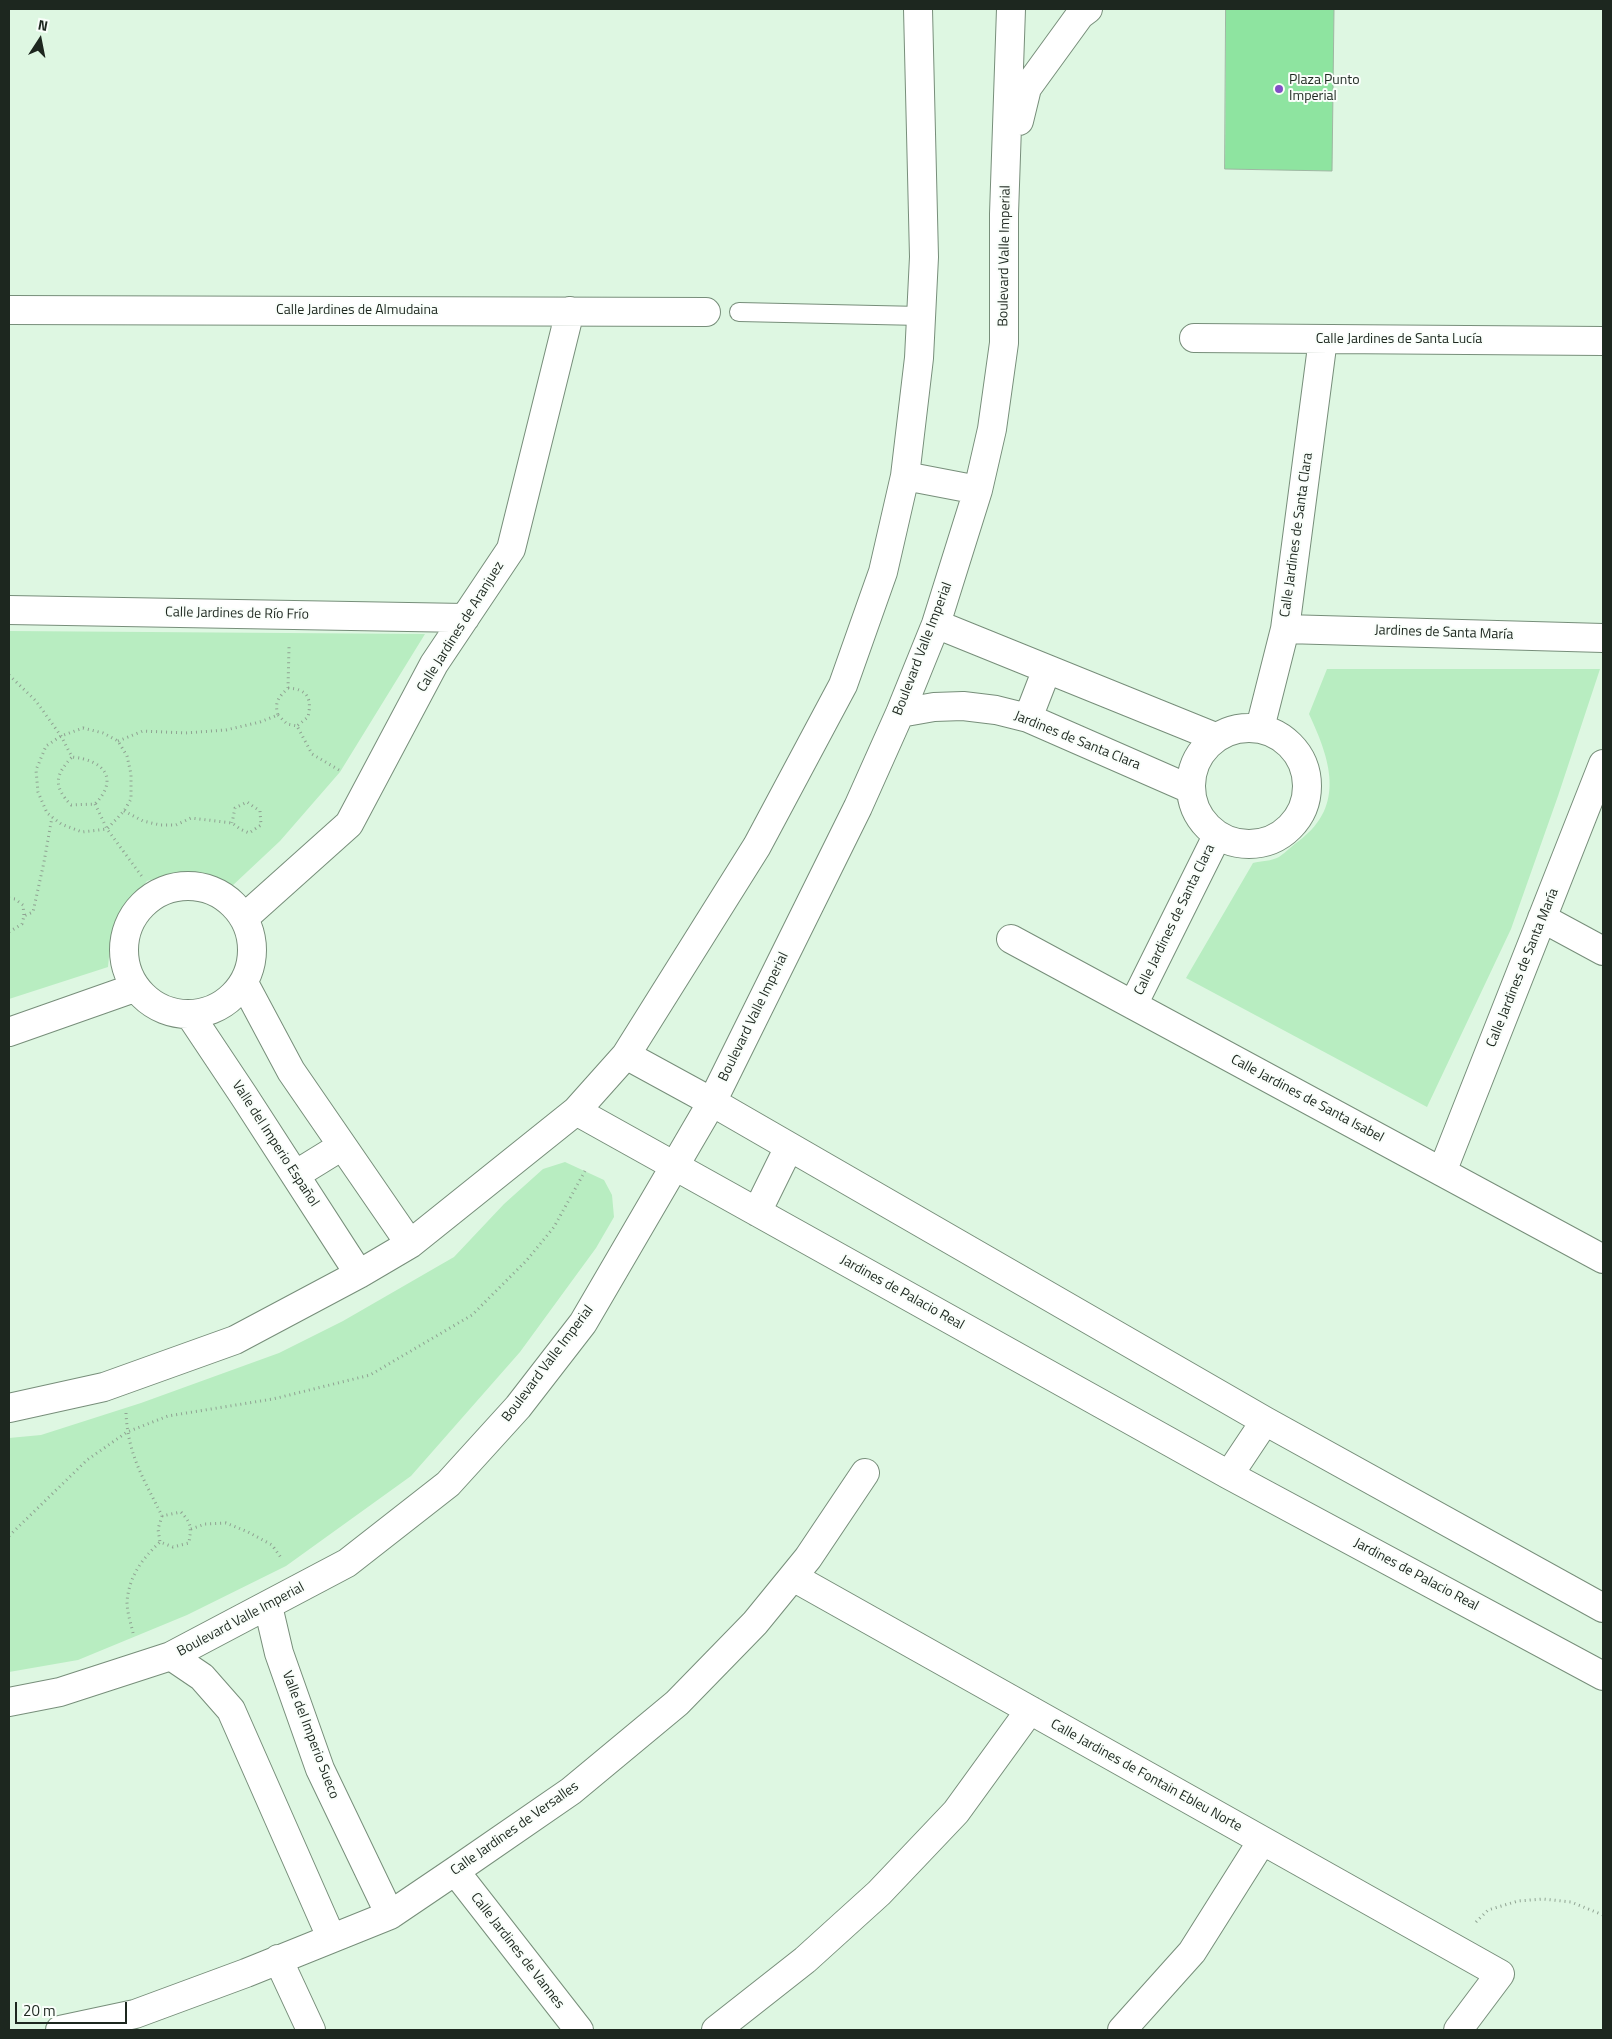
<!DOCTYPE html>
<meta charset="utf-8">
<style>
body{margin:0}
#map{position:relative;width:1612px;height:2039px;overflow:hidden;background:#def7e2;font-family:"Titillium Web",sans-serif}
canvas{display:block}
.frame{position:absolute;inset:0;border:10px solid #1d271f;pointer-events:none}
.north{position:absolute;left:15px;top:15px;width:50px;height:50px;-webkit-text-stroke:4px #f9fefa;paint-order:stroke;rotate:11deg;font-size:14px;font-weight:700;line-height:20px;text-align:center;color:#1d271f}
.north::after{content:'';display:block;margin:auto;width:18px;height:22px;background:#1d271f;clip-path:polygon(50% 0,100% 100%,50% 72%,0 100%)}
.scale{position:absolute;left:15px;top:2002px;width:112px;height:22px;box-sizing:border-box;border:2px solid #1d271f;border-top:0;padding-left:6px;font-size:15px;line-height:18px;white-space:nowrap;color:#1d271f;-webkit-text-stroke:4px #f9fefa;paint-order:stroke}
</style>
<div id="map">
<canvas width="1612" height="2039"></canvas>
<div class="frame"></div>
<div class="north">N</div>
<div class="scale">20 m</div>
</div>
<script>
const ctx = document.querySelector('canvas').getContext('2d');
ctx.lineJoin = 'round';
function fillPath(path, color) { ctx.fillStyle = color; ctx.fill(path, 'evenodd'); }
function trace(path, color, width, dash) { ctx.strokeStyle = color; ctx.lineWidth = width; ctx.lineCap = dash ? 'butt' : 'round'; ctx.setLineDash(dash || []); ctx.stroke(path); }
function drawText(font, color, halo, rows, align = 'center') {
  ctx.font = font + ' "Titillium Web",sans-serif'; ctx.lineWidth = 4; ctx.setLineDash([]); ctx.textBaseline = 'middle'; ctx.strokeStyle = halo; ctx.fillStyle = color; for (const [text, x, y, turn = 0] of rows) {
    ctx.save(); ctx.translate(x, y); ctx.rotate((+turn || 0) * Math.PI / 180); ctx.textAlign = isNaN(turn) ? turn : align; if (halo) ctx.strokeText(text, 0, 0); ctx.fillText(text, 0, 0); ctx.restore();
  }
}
const green = new Path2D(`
 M9,631L425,634L340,772L280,841L231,887L192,873L167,875L147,881L122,911L111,936L108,967L9,999Z
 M1327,669H1600L1558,796L1511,929L1427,1107L1186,978L1253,863C1261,861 1272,861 1279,857C1286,852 1293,845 1300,840C1346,805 1330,759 1309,714Z
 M565,1162L604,1180L612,1195L614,1217L596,1248L520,1352L411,1476L286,1566L187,1615L78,1660L9,1672V1438L41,1435L141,1403L279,1353L343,1321L454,1257L504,1204L543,1169Z`);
const building = new Path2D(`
 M1226,9H1334L1332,171L1225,169Z`);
const path = new Path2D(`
 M9,675L36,701L61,736L72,757C55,775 53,786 71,805L95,804C120,778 103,760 72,757
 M288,688C308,689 312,699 308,717L297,726
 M278,715L287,724L297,726L312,754L339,770
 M83,728L103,733L118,741L127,756L131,774V799L124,811L107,829L82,832L61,824L47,813L38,792L36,770L46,746L61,736Z
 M118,741L143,731L185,733L226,730L260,722L278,715C274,702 279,697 288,688L289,647
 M95,804L107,829L143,878
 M124,811L143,821L160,825H176L191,818L232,823L240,829L249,833L261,825L260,811L247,802L235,808L232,823
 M9,898L15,899L23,905L24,916
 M9,932L22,924L24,916L33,912L44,862L52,817
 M126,1413C128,1456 144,1479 162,1516L158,1529L160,1542L173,1547L189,1543C191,1527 192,1524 181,1512L162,1516
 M191,1529L205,1524L226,1523L248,1532L272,1545L282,1559
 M9,1536L87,1460L127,1432L168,1416L273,1399L370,1375L472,1315L527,1260L554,1227L585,1171
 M133,1633C131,1624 127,1612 127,1602C129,1576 142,1559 160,1542
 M1476,1922L1488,1910L1518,1901L1543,1899L1571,1902L1603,1915`);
const service = new Path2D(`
 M739,312L921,316`);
const minor = new Path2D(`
 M1019,121L1027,88L1080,15L1088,9
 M9,310L706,312
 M1194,338L1603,341
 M905,476L978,490
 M9,610L465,618
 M936,624L1215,737
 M1285,629L1603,638
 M900,713L934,707L963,706L996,710L1028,718L1190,789
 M1028,718L1047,669
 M1191 786a58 58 0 1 1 116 0a58 58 0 1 1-116 0Z
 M1260,728L1285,629L1323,339
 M124 950a64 64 0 1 1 128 0a64 64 0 1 1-128 0Z
 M244,918L349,824L434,664L511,549L570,311
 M1542,918L1603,951
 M1011,939L1603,1259
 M244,983L291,1071L410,1244
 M1133,1005L1217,836
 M190,1015L244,1096L359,1274
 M9,1032L134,988
 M626,1055L712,1102L1265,1421L1603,1608
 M576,1111L1229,1475L1603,1676
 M1442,1172L1603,764
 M295,1175L342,1146
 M757,1212L789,1147
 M9,1408L104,1387L235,1340L359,1274L410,1244L576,1111L626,1055L757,846L843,685L883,572L905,476L919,358L924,257L918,9
 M1229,1475L1265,1421
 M793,1577L1500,1974L1458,2030
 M268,1606L279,1653L320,1769L390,1915
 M171,1656L202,1677L231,1710L331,1937
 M9,1702L60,1692L171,1656L347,1563L448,1484L518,1407L583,1323L712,1102L858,807L900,713L936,624L978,490L992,429L1004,343V214L1011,9
 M455,1871L579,2030
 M278,1959L311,2030
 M60,2030L135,2014L246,1973L390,1915L455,1871L571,1791L677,1703L755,1623L808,1558L865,1473
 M716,2030L805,1960L879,1893L956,1812L1030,1710
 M1122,2030L1192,1952L1262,1841`);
const markers = [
 [1279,89,5,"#814ec6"]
];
const poiNames = [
 ["Plaza Punto",1289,81],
 ["Imperial",1289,97]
];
const streetNames = [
 ["Boulevard Valle Imperial",1005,256,-89],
 ["Calle Jardines de Almudaina",357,311],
 ["Calle Jardines de Santa Lucía",1399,340],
 ["Calle Jardines de Santa Clara",1297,535,-82],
 ["Calle Jardines de Río Frío",237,614,1],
 ["Calle Jardines de Aranjuez",461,627,-58],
 ["Jardines de Santa María",1444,633,2],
 ["Boulevard Valle Imperial",923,649,-69],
 ["Jardines de Santa Clara",1077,741,22],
 ["Calle Jardines de Santa Clara",1175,920,-64],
 ["Calle Jardines de Santa María",1523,968,-68],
 ["Boulevard Valle Imperial",754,1017,-64],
 ["Calle Jardines de Santa Isabel",1307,1099,28],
 ["Valle del Imperio Español",275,1144,57],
 ["Jardines de Palacio Real",902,1293,29],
 ["Boulevard Valle Imperial",548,1364,-53],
 ["Jardines de Palacio Real",1416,1575,28],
 ["Boulevard Valle Imperial",241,1620,-28],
 ["Valle del Imperio Sueco",310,1735,69],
 ["Calle Jardines de Fontain Ebleu Norte",1146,1776,29],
 ["Calle Jardines de Versalles",515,1829,-35],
 ["Calle Jardines de Vannes",517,1951,52]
];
fillPath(green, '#b8edc1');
fillPath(building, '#8ee4a0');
trace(building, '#9eb6a2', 1);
trace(service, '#778e7a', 20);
trace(minor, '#778e7a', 30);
trace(path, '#8fa292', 3, [1, 4]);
trace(service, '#fff', 18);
trace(minor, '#fff', 28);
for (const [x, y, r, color] of markers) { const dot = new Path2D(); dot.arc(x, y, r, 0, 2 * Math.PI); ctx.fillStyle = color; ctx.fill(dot); trace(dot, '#f9fefa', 2); }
drawText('14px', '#1d271f', '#f9fefa', poiNames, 'left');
drawText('14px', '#1d271f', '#f9fefa', streetNames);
</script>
